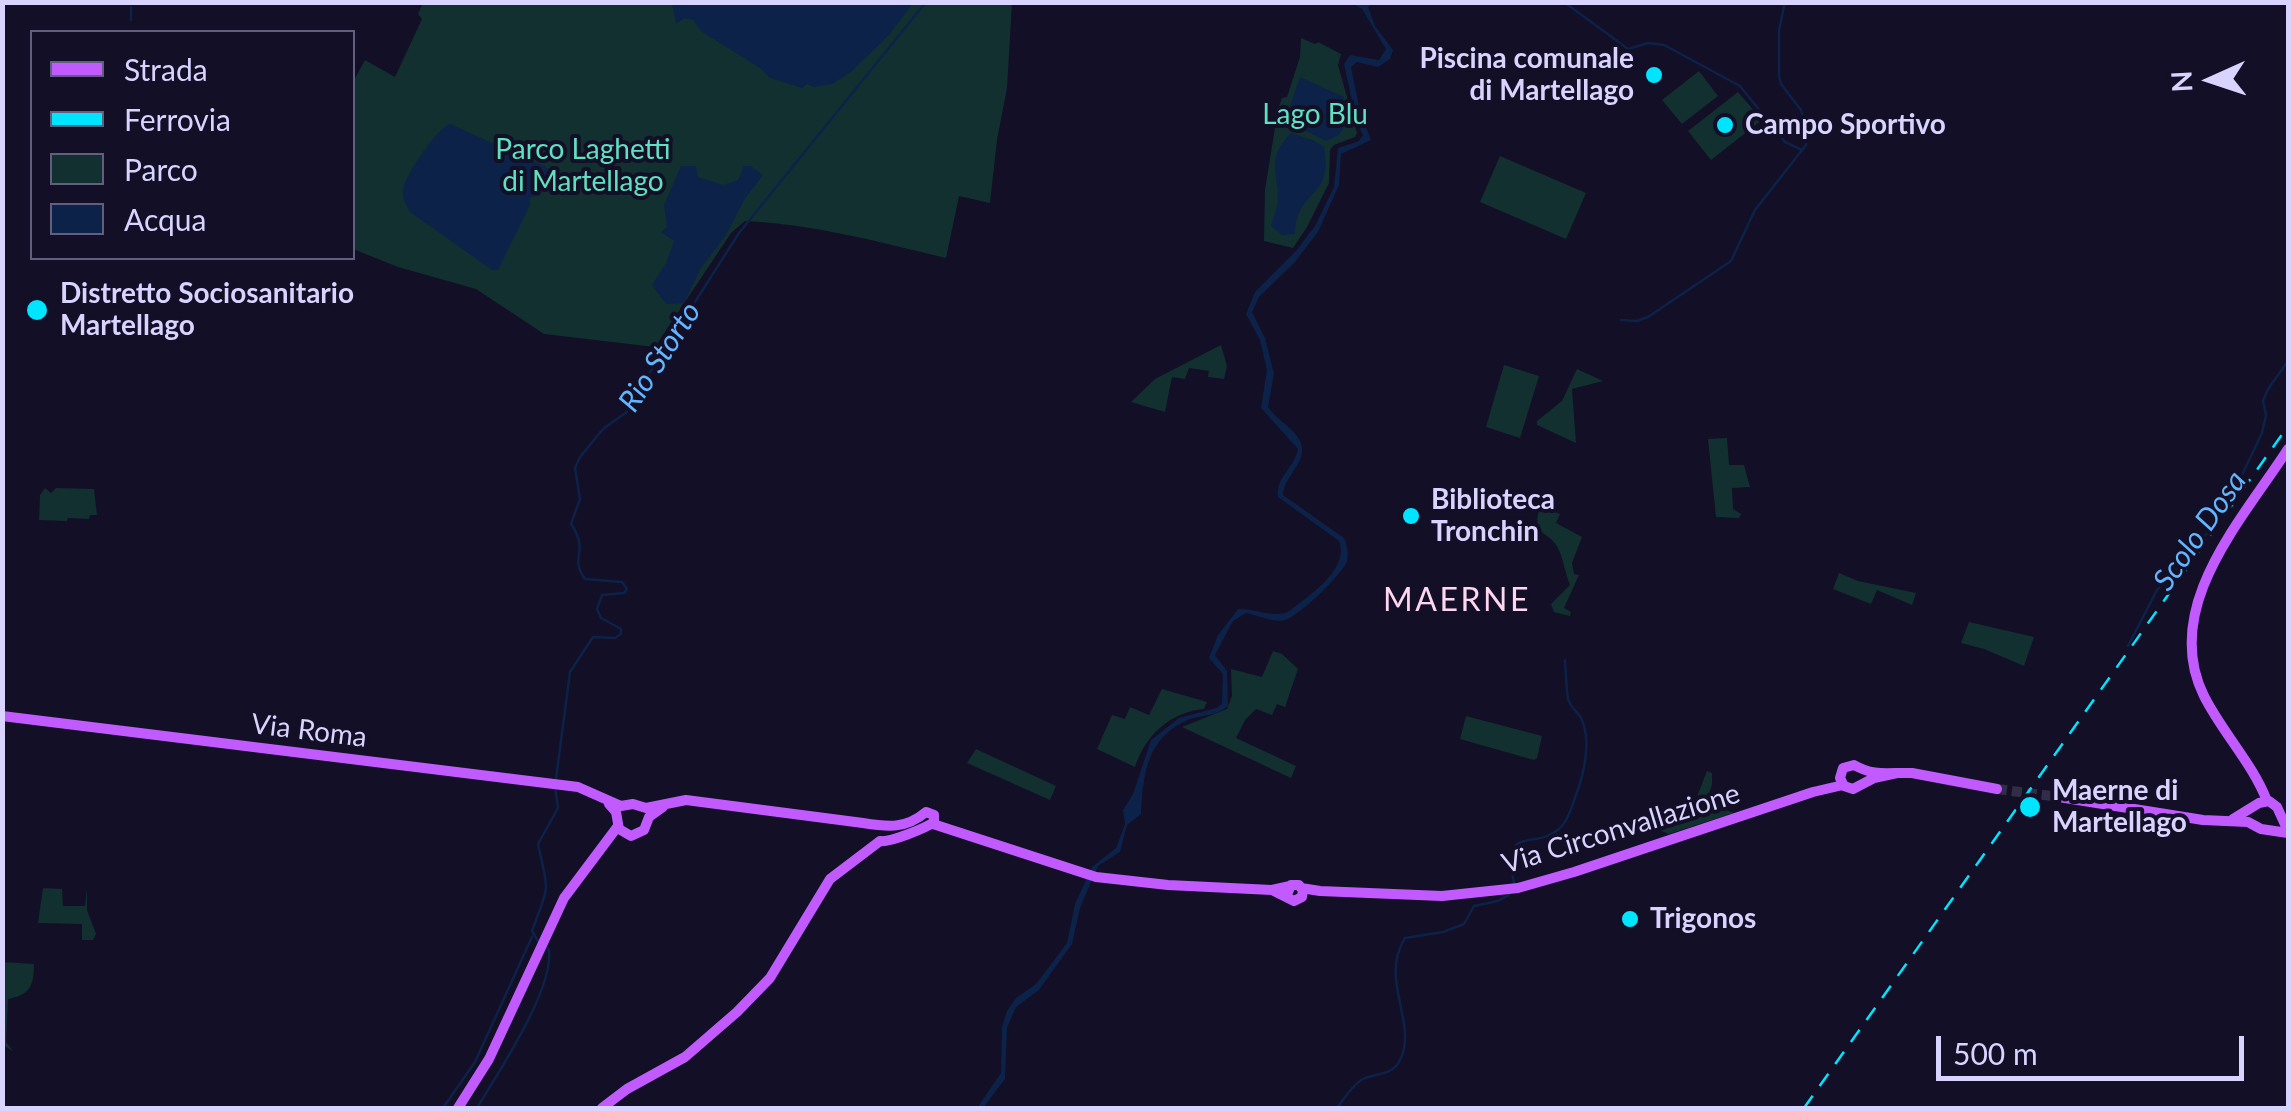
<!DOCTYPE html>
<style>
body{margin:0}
#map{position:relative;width:2291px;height:1111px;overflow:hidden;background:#130f26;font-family:Lato,sans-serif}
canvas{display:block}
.frame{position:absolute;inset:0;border:5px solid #d9d4ff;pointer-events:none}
.legend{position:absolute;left:30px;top:30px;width:325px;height:230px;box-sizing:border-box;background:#130f26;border:2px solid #625e7d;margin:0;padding:12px 18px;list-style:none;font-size:30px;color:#d9d4ff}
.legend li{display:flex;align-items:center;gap:20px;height:50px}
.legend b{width:50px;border:2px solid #625e7d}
.north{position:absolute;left:2161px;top:30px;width:100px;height:100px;-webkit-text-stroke:8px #130f26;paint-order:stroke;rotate:267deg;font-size:28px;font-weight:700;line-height:40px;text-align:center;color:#d9d4ff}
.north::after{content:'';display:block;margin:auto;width:35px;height:45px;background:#d9d4ff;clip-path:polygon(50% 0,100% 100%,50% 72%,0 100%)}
.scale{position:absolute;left:1936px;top:1036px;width:308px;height:45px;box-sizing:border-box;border:5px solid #d9d4ff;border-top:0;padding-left:12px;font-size:30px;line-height:35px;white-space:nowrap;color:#d9d4ff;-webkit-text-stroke:8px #130f26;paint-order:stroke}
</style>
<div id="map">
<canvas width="2291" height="1111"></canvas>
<div class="frame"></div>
<ul class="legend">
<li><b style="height:12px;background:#c25bff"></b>Strada</li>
<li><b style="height:12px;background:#00e5ff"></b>Ferrovia</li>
<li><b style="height:28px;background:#12302f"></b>Parco</li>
<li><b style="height:28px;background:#0c2248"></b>Acqua</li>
</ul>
<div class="north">N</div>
<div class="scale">500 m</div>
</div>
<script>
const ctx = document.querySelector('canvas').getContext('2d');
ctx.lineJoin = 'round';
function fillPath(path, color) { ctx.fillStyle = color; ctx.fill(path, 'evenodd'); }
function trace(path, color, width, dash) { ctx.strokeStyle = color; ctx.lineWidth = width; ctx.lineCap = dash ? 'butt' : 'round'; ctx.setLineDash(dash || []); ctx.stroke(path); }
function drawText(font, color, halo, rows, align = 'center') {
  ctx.font = font + ' Lato,sans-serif'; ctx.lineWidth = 8; ctx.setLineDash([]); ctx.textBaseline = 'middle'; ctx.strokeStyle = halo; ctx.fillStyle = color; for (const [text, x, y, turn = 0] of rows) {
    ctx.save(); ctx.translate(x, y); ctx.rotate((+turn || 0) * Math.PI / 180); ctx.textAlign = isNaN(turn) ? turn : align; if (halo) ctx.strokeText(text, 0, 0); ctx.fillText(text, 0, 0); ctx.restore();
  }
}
const green = new Path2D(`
 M423,3H1012L1007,88L997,140L990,203L959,196L946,258C880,242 812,224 745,221L731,233L655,347L544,334L476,289L398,267L353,249V82L365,60L395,77L422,19L418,14Z
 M1301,38L1315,44L1318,42L1341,54L1338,65L1357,133L1355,137L1334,145L1330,150L1329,183L1307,227L1293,248L1264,241L1265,190L1278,109L1282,98L1287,97L1300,57Z
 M1699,71L1718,96L1682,124L1662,100Z
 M1738,92L1762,120L1711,160L1688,131Z
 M1500,156L1586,193L1566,239L1480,202Z
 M1221,345L1227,366L1224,379L1208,377L1209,371L1189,368L1185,379L1172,377L1165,412L1131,402L1155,379Z
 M1504,365L1539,376L1520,438L1486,427Z
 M1577,369L1603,381L1572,389L1576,443L1537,425V421L1562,401Z
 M1727,438L1729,465H1744L1750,487L1732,488L1733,509L1741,514L1739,518L1716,517L1708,439Z
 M45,488L51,493L56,488L94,489L97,515H90L89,519L68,518L67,521L39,520L40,495Z
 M1540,506L1560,514L1556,523L1582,537L1572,563L1574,574L1579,575L1564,608L1571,612L1570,616L1554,612L1551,604L1570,585C1565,573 1563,557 1557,546C1547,530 1531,537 1540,506Z
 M1839,573L1858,581L1916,593L1912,605L1877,590L1871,604L1833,589Z
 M1969,622L2034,637L2024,666L1984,649L1961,643Z
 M1273,651L1282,654L1298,669L1285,707L1277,704L1272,715L1256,709L1245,720L1236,738L1296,766L1291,778L1182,727L1227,709L1232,696L1231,669L1262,677Z
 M1162,689L1207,702L1204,709C1170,712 1145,736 1135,767L1097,749L1112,715L1125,719L1130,707L1149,715Z
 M1466,716L1542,736L1537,758L1534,760L1460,739Z
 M976,749L1056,786L1050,800L967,763Z
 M1707,771L1712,773V785L1706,802L1734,813L1669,834L1653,827H1637L1641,814L1655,817L1659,806L1679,812L1685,796L1696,799Z
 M43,888L62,889L63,906H85L87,890V910L96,934L93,940H82V924L38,923Z
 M3,962L34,964C34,987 29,995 8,999L6,1042L13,1051L3,1045Z`);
const water = new Path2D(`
 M672,3L913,2V3L889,35L851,72L832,84L814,87L807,84L802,88L770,78L760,68L702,32L693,20L684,18L676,24Z
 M1352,3H1372L1368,7L1375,26L1393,50L1390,59L1378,67L1357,62L1351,67L1360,111L1371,140L1341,154L1339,185L1318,232L1294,263L1259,297L1252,312L1265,338L1274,374L1268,407C1276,419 1289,425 1297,436C1314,459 1284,473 1283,495L1344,538C1347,545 1349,553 1347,561C1342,575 1299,616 1285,620C1273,623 1258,615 1246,613L1233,621L1215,655L1227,671L1228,706C1217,716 1203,715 1190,719C1147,736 1143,774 1141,814L1127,825L1120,852L1098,866L1080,908L1072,944L1039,990L1016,1007L1007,1028L1005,1079L983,1108H977L1001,1073L1002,1027L1007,1011L1016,998L1036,984L1067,943L1075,904L1092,867L1116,848L1125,824L1123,810L1133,794L1151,740L1179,718L1216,708L1222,704L1223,674L1209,658L1218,635L1238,609C1254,608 1273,618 1288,612C1308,596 1350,570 1339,541L1278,497C1275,478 1295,467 1298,449L1261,408L1267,370L1260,340L1246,314L1255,292L1296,251L1315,226L1334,187L1338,148L1359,141L1363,135L1356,120L1344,64L1350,55L1379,60L1386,49L1362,9Z
 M1300,77L1344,97L1347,122L1339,135L1326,141L1295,125L1290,106Z
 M450,124L546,167L554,177L539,196L530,197V205L498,270H492L410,212C406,205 401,197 403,189C407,173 436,129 450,124Z
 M1291,133L1315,141L1324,147C1334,200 1297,187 1295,234L1282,235L1271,226C1273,218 1277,210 1278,202C1279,172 1265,159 1291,133Z
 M681,166H696L698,177L723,185L738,180L744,166H751L763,175L746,197L724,238L701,268L684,303L666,304L652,285L666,263L674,241L661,232L667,227L664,205Z`);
const stream = new Path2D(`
 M1564,2L1628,49L1648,43L1664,45L1740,86L1785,142L1802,150
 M131,20V7
 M1621,320L1637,321L1648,317L1731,261L1755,210L1806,145L1807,133L1801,110L1781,84L1779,76V30L1785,2
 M2128,646L2157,590L2198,546L2232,496L2262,433L2266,415L2263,401L2268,389L2288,361
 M556,779L570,672L593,637L615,638L621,634V629L601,618L597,609L602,595L624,593L627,589L622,582L585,579C568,555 591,554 571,524L580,499L575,468L580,457L603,429L631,409L642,385L739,233L926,2
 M1514,883C1502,822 1534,851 1559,829C1568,821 1572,806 1576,795C1584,774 1592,739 1581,718C1577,711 1570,707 1568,699C1566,687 1566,672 1565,660
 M538,941L532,931C550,882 549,895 538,844L558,808L555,787
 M443,1108L475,1062L532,937
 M477,1108C498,1073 554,989 549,950L544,945
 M1337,1108C1344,1099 1353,1084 1363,1079C1375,1073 1391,1076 1399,1062C1420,1025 1378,981 1405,938L1443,932L1464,924L1474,906L1498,901L1509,895`);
const majorTunnel = new Path2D(`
 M1997,789L2059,797`);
const major = new Path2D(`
 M2,716L578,787L621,806L633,804L646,808L686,800L863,823C888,827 906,829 926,812L934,815V822C926,828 889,843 880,841
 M1897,773L1874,778L1853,789L1844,786L1840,778L1843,768L1854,765C1875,777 1888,772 1912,773L1997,789
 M2059,797L2203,820L2248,822L2261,829L2288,833
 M2267,801C2253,764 2222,732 2204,696C2160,607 2243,519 2288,449
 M609,804L616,812L619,829L631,836L644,830L649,817L663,807
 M2233,819L2259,803L2269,801L2277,807L2288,831
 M933,824L1096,877L1168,885L1272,890L1290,886
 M1301,888L1320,891L1442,896L1518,888L1574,872L1813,792L1843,785
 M1272,890L1294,901L1302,897L1303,890L1299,885H1291L1287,895
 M458,1108L489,1059L564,898L618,826
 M602,1108L627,1089L685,1057L737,1012L770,978L830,879L880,841`);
const rail = new Path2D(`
 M1804,1108L2288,426`);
const markers = [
 [1654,75,10,"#00e5ff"],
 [1725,125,10,"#00e5ff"],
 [37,310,12,"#00e5ff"],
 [1411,516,10,"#00e5ff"],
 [2030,807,12,"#00e5ff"],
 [1630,919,10,"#00e5ff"]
];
const poiNames = [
 ["Piscina comunale",1634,59,"right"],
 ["di Martellago",1634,91,"right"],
 ["Campo Sportivo",1745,125],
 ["Distretto Sociosanitario",60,294],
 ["Martellago",60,326],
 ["Biblioteca",1431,500],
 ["Tronchin",1431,532],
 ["Maerne di",2052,791],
 ["Martellago",2052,823],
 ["Trigonos",1650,919]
];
const parkNames = [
 ["Lago Blu",1315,115],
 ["Parco Laghetti",583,150],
 ["di Martellago",583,182]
];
const streetNames = [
 ["Via Roma",309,731,7],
 ["Via Circonvallazione",1621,829,-17]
];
const waterNames = [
 ["Rio Storto",660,357,-57],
 ["Scolo Dosa",2200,531,-55]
];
const quarterNames = [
 ["MAERNE",1457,601]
];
fillPath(green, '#12302f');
fillPath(water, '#0c2248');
trace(stream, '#0c2248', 2.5);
trace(majorTunnel, '#312d47', 10, [10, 5]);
trace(major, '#c25bff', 10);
trace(rail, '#00e5ff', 2.5, [15, 12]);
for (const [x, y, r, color] of markers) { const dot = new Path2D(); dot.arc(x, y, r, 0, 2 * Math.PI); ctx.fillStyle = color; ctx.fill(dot); trace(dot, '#130f26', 4); }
drawText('bold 28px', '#d9d4ff', '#130f26', poiNames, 'left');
drawText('28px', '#5fe0c0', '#130f26', parkNames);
drawText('28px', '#d9d4ff', '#130f26', streetNames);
drawText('italic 30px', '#62b6ff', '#130f26', waterNames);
ctx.letterSpacing = '2.5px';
drawText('32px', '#ffd6f0', '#130f26', quarterNames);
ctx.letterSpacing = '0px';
</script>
